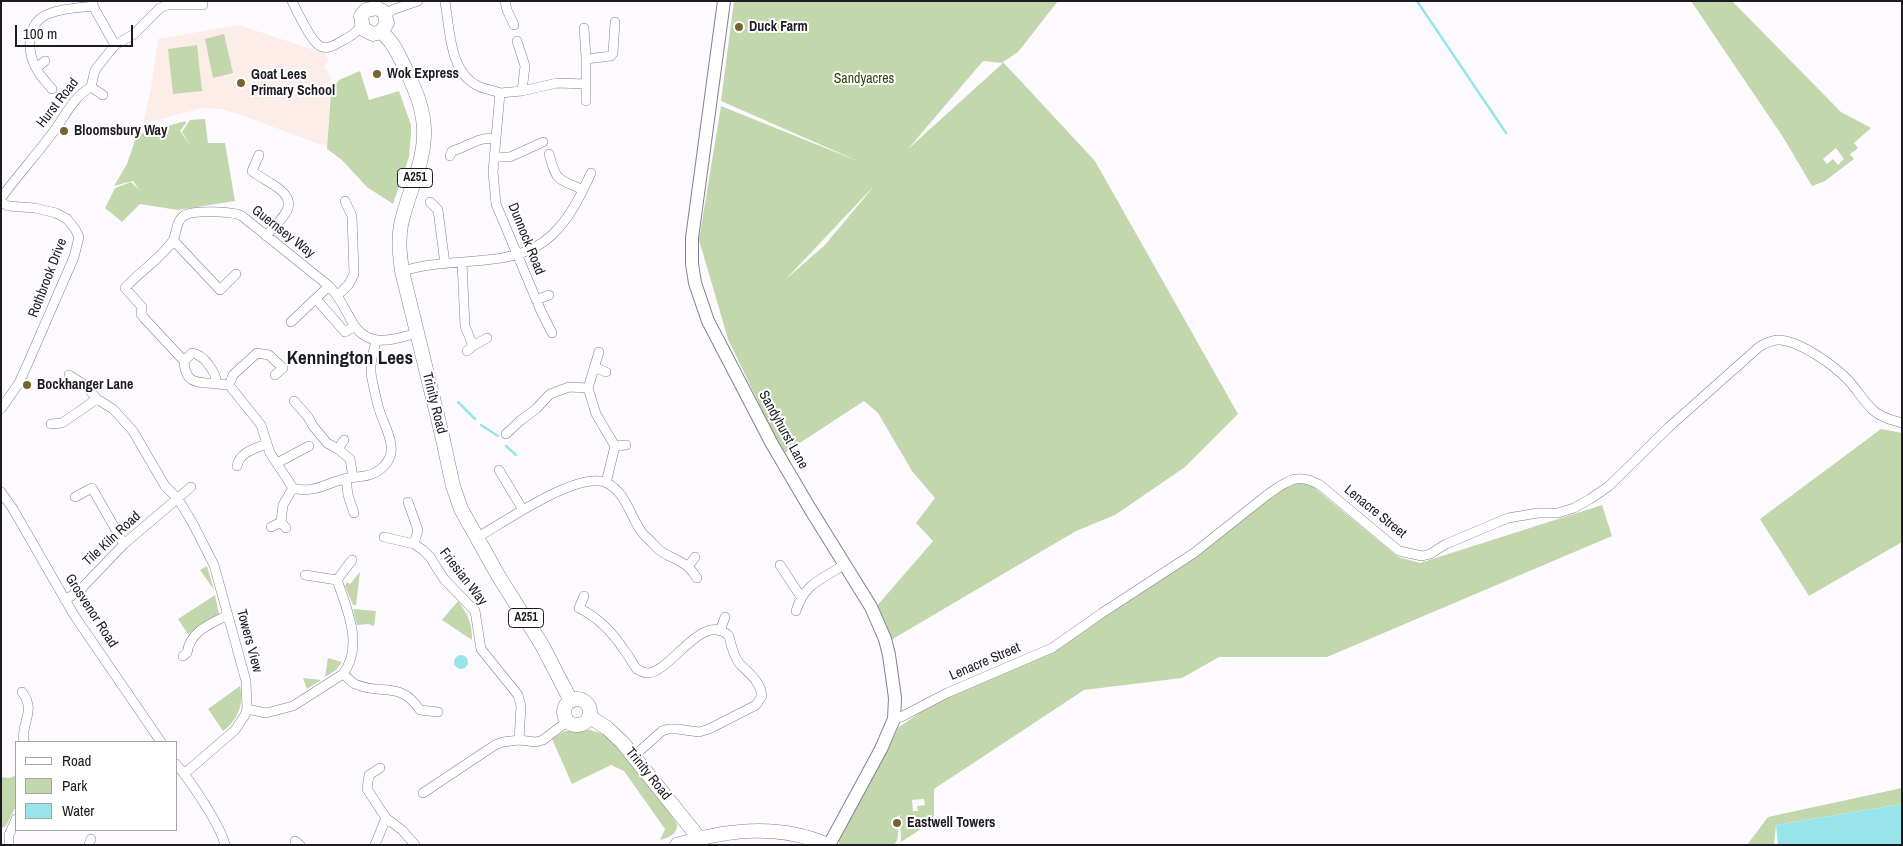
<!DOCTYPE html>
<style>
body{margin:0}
#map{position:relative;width:1903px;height:846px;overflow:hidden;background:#fcfaff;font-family:"Archivo Narrow",sans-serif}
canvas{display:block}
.frame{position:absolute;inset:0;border:2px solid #1d1a22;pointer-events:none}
.legend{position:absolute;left:15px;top:741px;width:162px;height:90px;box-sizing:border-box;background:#fff;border:1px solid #a5a3a7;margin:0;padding:6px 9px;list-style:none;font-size:15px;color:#1d1a22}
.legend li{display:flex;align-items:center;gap:10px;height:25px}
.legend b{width:25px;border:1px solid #a5a3a7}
.scale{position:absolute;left:15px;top:25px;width:118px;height:22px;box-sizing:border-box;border:2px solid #1d1a22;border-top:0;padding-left:6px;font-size:15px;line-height:18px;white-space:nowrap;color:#1d1a22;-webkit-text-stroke:4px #fff;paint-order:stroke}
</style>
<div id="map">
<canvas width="1903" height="846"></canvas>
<div class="frame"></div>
<ul class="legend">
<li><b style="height:6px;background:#fff"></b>Road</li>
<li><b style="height:14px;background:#c3d7ad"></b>Park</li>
<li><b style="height:14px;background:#97e5eb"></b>Water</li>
</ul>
<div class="scale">100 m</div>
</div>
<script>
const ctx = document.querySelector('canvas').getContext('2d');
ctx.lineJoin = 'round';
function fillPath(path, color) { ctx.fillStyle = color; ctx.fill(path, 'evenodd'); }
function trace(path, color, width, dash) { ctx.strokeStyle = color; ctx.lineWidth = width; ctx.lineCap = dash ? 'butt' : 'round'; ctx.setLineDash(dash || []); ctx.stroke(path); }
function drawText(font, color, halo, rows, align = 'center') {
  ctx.font = font + ' "Archivo Narrow",sans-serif'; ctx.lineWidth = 4; ctx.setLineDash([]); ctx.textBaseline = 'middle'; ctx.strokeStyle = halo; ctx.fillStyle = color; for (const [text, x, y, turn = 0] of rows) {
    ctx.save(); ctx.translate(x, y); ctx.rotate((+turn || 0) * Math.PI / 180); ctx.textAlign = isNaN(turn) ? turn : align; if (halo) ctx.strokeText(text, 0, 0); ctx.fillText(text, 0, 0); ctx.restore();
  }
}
const education = new Path2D(`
 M239,25L326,54L329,60L324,67L331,77L327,147L241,115L221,109L202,108L143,124L151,88L158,39Z`);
const green = new Path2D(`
 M734,1H1058L1018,52L1003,62L1095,161L1238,414L1185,467L1115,515L1076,531L891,640L876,607L933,541L916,523L935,498L912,471L878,413L864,401L783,454L728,339L699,240L721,106L860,162L721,101ZM983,61L1003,63L908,149ZM875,185L824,246L786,279Z
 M1691,1H1732L1841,112L1871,128L1854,143L1858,148L1850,154L1854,159L1825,181L1812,186L1783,137ZM1836,148L1844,159L1838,165L1833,159L1827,164L1823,159Z
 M224,34L233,73L213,78L205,39Z
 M197,45L202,91L173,94L168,49Z
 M360,71L369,100L399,91L411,125V134L409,157L393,204L367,187L342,160L327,149L331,91L339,80Z
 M205,119L208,143H225L235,201L178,210L140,204L122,222L105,208L115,188L131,182L139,190L133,181L114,186L127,164L137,135L185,121L186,123L180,131L191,146L182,132L190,120Z
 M1881,429L1902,433V542L1809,596L1760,519Z
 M1305,480L1398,557L1420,563L1602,505L1612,536L1327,657H1219L1182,678L1084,690L934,789V815L932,822L901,842L900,815L893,819V827H898C898,834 899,839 894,845H840L838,840L899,727L941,698L1054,650L1281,490ZM924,799L925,805L917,806L918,811H913L912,800Z
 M207,566L214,590L200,570Z
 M360,572L356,605H353L345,586L347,582L350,584Z
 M215,595L219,614L214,617V619L188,634L178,619Z
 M458,601C468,614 472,623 472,640L442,620Z
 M353,609L376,611L374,626L368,624L357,625Z
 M328,658L342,662L336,670L325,677Z
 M303,678L321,680L307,689Z
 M240,686C244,705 238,720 223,731L208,709Z
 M586,729L598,732L606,736L625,754L662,802L677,824C678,834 668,838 660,840L665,829L624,771L611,765L572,784L552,739L565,731Z
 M16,775V806L6,826L1,828V777L10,778Z
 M1902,788V804L1776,825L1774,845H1747L1768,817Z`);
const water = new Path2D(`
 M454 662a7 7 0 1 1 14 0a7 7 0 1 1-14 0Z
 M1902,804V845H1778L1776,825Z`);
const stream = new Path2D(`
 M1417,1L1506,133
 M458,402L475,419
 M481,425L498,436
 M506,446L516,455`);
const street = new Path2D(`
 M93,1V6L115,45
 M292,1C297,11 312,44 322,47C329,49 335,45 340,42C349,37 356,34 361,25
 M505,1L507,10L514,25
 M445,2C450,29 449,72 478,86C484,89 493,90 500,93L493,172L496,204L541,311L552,333
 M386,15L392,10L418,1
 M584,28L586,57V101
 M517,41L525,66L522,91
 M586,59L611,56L613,53L615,22
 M36,68L45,61
 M91,87L103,95
 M52,89C47,83 40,76 36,68C26,49 27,20 51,13C64,8 79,8 93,6
 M500,93L522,91L557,83L586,84
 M549,154C551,160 553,171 558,177C562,182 576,186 583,190
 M259,155L252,171C258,176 266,180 272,184C304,203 283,216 266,236
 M450,156L452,151C468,147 478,136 495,139
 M494,157H510L543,142
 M1,198C18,175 37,154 54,131C66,115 73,97 91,87L95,70L115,45L134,34L160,8L167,5H203V1
 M1,202L8,206L35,208L56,213L67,219L75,229L79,237L74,257L28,363L19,383L1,409
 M430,202L438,210L445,264
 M174,241L220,290L236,274
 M462,263L465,326L473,346
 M402,271C409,270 416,267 424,266C467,258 518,267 552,235C570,218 581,195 591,173
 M338,295L349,284L354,274L352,216L345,201
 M316,299L345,332L354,327
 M536,300L549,295
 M291,322L329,286
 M467,351L473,346L487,338
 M599,352L588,388L596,414L615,446L606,483
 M184,361L192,353C205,355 216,373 217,384C198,382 185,385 184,361L144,318L141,314L142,307L125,288C139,272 159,260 172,242C178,234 174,222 185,215C194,210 233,211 242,216L329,286C339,296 343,306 350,318C365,349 389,341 417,333
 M594,367L606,372
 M69,375L85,385L97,399L113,409L133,431L165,486L178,499L192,522L214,565L246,681L247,709L245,715L235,730L184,774
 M217,384L229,385L261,425L270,453L293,488C313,494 326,483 345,479C356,476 368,478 378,471C404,453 385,430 379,409C376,399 374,388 372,379C369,366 373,353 376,341
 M229,385L233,375L257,353L269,355L283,368L275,375
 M294,401L308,417L313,426L327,443L338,449L350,459L353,477
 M51,424L62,423L97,399
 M506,434L521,420L536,409L550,394L569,387L588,388
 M615,446L626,445
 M338,449L344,440
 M277,463L309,446
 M237,466C240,452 254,449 266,444
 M499,470L523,510
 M346,478L348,495L354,513
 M1,492L13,509L74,615L161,742
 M75,497L92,488L124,544
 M408,502L418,530L414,544
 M271,527L281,522
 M286,528L281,522L283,505L293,488
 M384,537L414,544L423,550L430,557L444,579L475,611L481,649L518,695L521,706L519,740
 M476,538C502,524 579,469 607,483C628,494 630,519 644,535C649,539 653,544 658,549C666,556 678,559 687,566C691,569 694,574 697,578
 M780,565L801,597
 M688,567L695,557
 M305,575L337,580L352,560
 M584,596L579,608C597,617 613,633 624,650C629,655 632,664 637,669C640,671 644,673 648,673C671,672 703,610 729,636C731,645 733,655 739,663C749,674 760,680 762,696L756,705L709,729L699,732L677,729H668L662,731L634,756
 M65,600L79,591L124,544L191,487
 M796,611C805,582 822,580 845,564
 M720,631L725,617
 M183,656L187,653C190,631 210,624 228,615
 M343,674C347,677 351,682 355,684C382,696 400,680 420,710L438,712
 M22,692C37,711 20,723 24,742
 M247,709L266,713L293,706L343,674C364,646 347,609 337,580
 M894,719L901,717L947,693L1052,648L1102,613L1194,553L1267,495C1287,481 1297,472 1320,485L1399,551L1422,556L1430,554L1446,544L1508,518L1538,513H1558L1574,508L1590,499L1609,486L1669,427L1759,347C1764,344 1770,341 1777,340C1798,339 1835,366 1849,381C1858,391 1864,402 1874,411C1882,418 1892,420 1902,423
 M176,764C190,780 221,826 225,845
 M380,768L369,775L367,789L386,818L402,830L415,845
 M423,793L495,745L503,742L519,740L536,742L543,740L568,721
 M295,841L300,845
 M9,845V835L16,819
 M89,845L91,839
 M375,845L386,818`);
const secondary = new Path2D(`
 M724,1L692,238V264L695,283L708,321L772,444L809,507L871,607L885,639L889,655L895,698L894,719L881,749L829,845`);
const primary = new Path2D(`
 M381,32L387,23L384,12L377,8L366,10L361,16L363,29L373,34L381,32C393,41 399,56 406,70C416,91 425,112 424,136C423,167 407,195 401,225C398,241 400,256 402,271L442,435L453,486L461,509L499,577L542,645L571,701
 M564 712a13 13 0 1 1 26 0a13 13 0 1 1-26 0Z
 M590,717L607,728L622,742L699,838
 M677,845C727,829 779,823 828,845`);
const markers = [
 [739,27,5,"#776231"],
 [377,74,5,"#776231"],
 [241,83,5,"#776231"],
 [64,131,5,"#776231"],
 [27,385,5,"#776231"],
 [897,823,5,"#776231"]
];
const shields = [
 [415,178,35],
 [526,618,35]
];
const shieldNames = [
 ["A251",415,178],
 ["A251",526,618]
];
const poiNames = [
 ["Duck Farm",749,27],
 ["Wok Express",387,74],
 ["Goat Lees",251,75],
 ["Primary School",251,91],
 ["Bloomsbury Way",74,131],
 ["Bockhanger Lane",37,385],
 ["Eastwell Towers",907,823]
];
const parkNames = [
 ["Sandyacres",864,79]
];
const streetNames = [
 ["Hurst Road",58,103,-52],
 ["Guernsey Way",283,232,38],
 ["Dunnock Road",526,239,68],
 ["Rothbrook Drive",48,278,-69],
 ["Trinity Road",434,403,76],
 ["Sandyhurst Lane",783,430,61],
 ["Lenacre Street",1375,512,39],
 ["Tile Kiln Road",112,539,-43],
 ["Friesian Way",463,577,52],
 ["Grosvenor Road",91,611,57],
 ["Towers View",249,641,75],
 ["Lenacre Street",985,662,-23],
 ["Trinity Road",648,774,51]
];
const districtNames = [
 ["Kennington Lees",350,359]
];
fillPath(education, '#fdede9');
fillPath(green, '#c3d7ad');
fillPath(water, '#97e5eb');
trace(stream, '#97e5eb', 2.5);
trace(street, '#857e93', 10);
trace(secondary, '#857e93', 14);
trace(primary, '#857e93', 15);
trace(street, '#fff', 9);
trace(secondary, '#fff', 12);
trace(primary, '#fff', 14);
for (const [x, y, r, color] of markers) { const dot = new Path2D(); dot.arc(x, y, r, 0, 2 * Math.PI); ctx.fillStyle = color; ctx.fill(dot); trace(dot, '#fff', 2); }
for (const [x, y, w] of shields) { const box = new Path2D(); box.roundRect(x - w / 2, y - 9.5, w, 19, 4); ctx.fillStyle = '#fff'; ctx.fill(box); trace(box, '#1d1a22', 1); }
drawText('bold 12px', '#1d1a22', null, shieldNames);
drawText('bold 14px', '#1d1a22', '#fff', poiNames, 'left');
drawText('14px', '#2f450b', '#fff', parkNames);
drawText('14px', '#1d1a22', '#fff', streetNames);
drawText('bold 19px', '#1d1a22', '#fff', districtNames);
</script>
